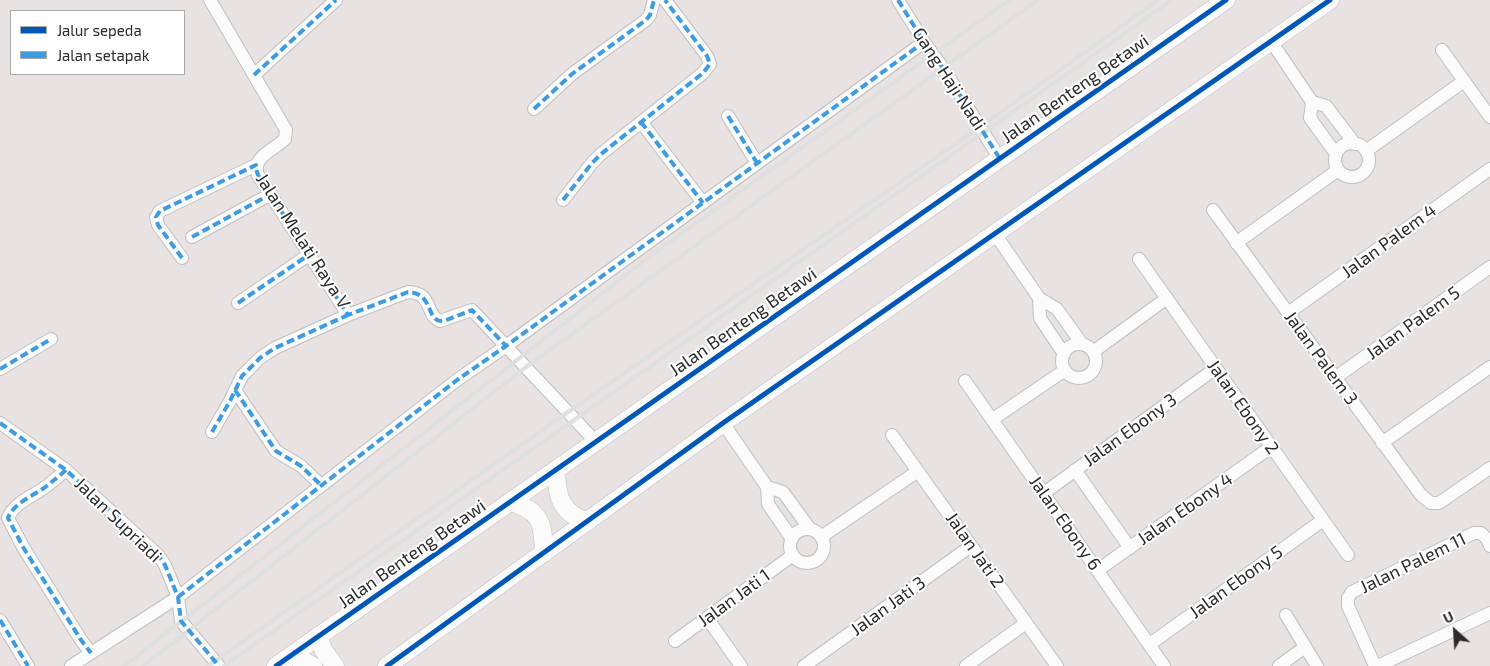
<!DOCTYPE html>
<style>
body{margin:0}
#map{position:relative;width:1490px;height:666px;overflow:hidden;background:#e8e2e2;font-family:"Exo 2",sans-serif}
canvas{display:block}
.legend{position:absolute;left:10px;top:10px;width:175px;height:65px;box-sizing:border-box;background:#fff;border:1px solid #aaa;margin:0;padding:6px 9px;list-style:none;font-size:15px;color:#2b2b2b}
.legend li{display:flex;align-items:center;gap:10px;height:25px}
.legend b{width:25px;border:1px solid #aaa}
.north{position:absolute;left:1430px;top:606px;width:50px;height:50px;-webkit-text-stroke:4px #fff;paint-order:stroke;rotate:334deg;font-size:14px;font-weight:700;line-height:20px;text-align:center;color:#2b2b2b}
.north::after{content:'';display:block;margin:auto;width:18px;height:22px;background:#2b2b2b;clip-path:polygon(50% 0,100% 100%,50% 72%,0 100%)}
</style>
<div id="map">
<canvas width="1490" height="666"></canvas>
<ul class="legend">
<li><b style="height:6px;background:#0057b8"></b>Jalur sepeda</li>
<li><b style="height:6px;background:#3d9ce1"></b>Jalan setapak</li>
</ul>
<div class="north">U</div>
</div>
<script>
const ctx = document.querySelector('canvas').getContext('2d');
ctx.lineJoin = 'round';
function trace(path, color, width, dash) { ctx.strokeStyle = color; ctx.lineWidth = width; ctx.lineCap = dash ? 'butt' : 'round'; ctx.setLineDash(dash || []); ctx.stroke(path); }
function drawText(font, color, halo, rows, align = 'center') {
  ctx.font = font + ' "Exo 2",sans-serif'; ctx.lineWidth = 4; ctx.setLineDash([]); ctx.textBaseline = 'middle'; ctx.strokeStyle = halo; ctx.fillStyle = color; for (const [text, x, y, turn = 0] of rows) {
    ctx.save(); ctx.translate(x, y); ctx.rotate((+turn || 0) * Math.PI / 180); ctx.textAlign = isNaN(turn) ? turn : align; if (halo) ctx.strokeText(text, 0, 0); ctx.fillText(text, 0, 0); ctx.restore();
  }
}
const minor = new Path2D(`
 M210,0L286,130L285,139C274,150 251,157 258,175L348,315L408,292C434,293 424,314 440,321L472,310L596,442
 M898,0L924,42L943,68L1000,159
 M1271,41L1312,102L1310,118L1336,154
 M1442,50L1490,117
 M254,75L336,0
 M1312,102L1326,106L1355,144
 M534,109L572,74L646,20L650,15L654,0
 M728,116L757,163
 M641,122L703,203
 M1335 160a17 17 0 1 1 34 0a17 17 0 1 1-34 0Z
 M1366,151L1464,81
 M563,200L592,163L601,154L703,73L710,64L707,56L665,0
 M1213,210L1421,495L1431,503H1439L1490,468
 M995,234L1039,298L1057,309L1082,344
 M192,237L271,194
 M1236,243L1338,170
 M182,258L158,225L156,217L160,211L256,165
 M1139,259L1348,555
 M1039,298L1040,318L1064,354
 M238,303L310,254
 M1288,313L1490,169
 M1062 361a17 17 0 1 1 34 0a17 17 0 1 1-34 0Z
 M1093,352L1167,298
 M0,369L51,339
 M1335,378L1490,267
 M965,381L1164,666
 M235,390L276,451L301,466L321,485
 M993,419L1065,370
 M0,423L66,470L158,555L165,565L178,597L181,621L219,666
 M723,423L767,487L768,504L792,539
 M212,432L230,401L242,376L260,358L275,348L348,315
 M892,435L1057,666
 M1382,443L1490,367
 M66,470C59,476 52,482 44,488C32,496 13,504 8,518L23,547L81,640L91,653
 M1075,470L1130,548
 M767,487L783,492L810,529
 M1044,493L1216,368
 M790 546a17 17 0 1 1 34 0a17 17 0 1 1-34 0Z
 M821,537L918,471
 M1098,570L1271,447
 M1286,615L1317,666
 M707,618L741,666
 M0,620L28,666
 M675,641L793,555
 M1150,644L1323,520
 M71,666L178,597L457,380L506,346L924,42
 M804,666L971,546
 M966,666L1026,623
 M1279,666L1305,647
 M1375,666L1348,606V598L1352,592L1474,533H1481L1487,539L1490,546
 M1378,666L1490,613`);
const secondary = new Path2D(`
 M556,470C557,497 560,512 587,522
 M510,502C541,510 543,523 544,553
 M318,637L324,651L335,666
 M292,655L313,666
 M276,666L1226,0
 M387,666L723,423L1330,0`);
const rail = new Path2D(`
 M124,666L653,254L1009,0
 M143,666L526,367L1038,0
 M208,666L568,412L980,127L1158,0
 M224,666L1172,0`);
const quiet = new Path2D(`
 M898,0L924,42L943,68L1000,159
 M254,75L336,0
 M534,109L572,74L646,20L650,15L654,0
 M728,116L757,163
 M641,122L703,203
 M563,200L592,163L601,154L703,73L710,64L707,56L665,0
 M192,237L271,194
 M182,258L158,225L156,217L160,211L256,165V169L258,175L348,315L408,292C435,293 425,323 444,321L472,310L506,346
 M238,303L310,254
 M0,369L51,339
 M235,390L276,451L301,466L321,485
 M0,423L66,470L158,555L165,565L178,597L181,621L219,666
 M212,432L230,401L242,376L260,358L275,348L348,315
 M66,470C59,476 52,482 44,488C32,496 13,504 8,518L23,547L81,640L91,653
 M178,597L457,380L506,346L924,42
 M0,620L28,666`);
const cycleway = new Path2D(`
 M276,666L1226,0
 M387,666L723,423L1330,0`);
const streetNames = [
 ["Gang Haji Nadi",949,79,57],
 ["Jalan Benteng Betawi",1075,89,-35],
 ["Jalan Melati Raya V",303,241,57],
 ["Jalan Palem 4",1389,241,-36],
 ["Jalan Benteng Betawi",743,322,-35],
 ["Jalan Palem 5",1413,323,-36],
 ["Jalan Palem 3",1321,358,54],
 ["Jalan Ebony 2",1243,407,55],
 ["Jalan Ebony 3",1130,430,-36],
 ["Jalan Ebony 4",1185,509,-35],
 ["Jalan Supriadi",118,520,44],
 ["Jalan Ebony 6",1065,523,55],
 ["Jalan Jati 2",975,550,55],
 ["Jalan Benteng Betawi",412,554,-35],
 ["Jalan Palem 11",1413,563,-26],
 ["Jalan Ebony 5",1236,582,-36],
 ["Jalan Jati 1",734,598,-36],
 ["Jalan Jati 3",888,606,-36]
];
trace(minor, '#bfbfbf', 14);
trace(secondary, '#bfbfbf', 19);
trace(minor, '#fcfbfb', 12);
trace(secondary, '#fcfbfb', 18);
trace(rail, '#dedfdf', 4);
trace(quiet, '#3d9ce1', 4, [8, 4]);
trace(cycleway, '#0057b8', 5);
drawText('18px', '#2b2b2b', '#fff', streetNames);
</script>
